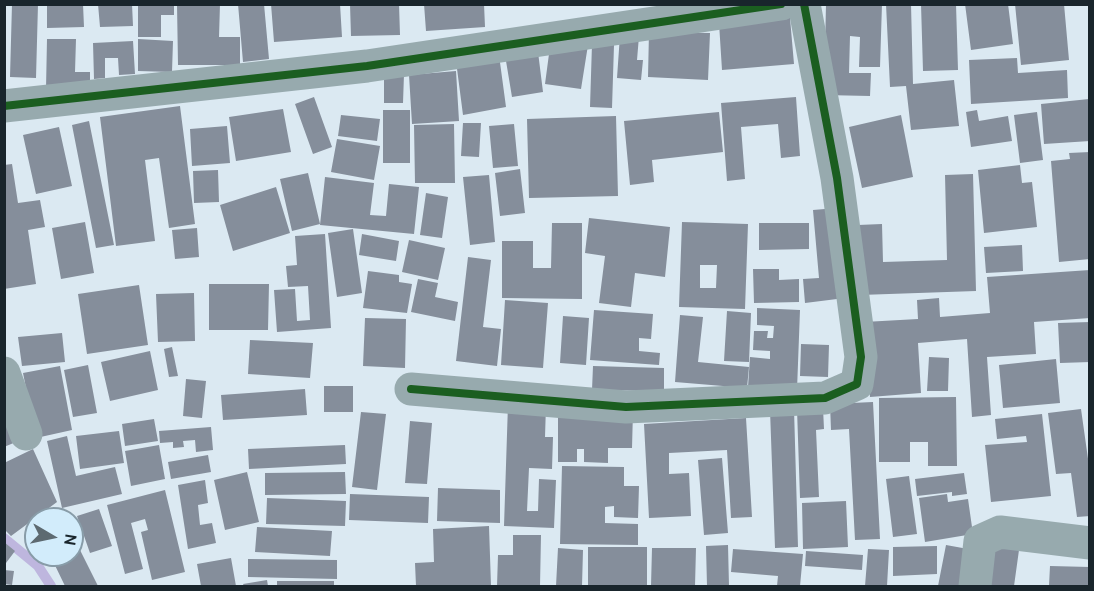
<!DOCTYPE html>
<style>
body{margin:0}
#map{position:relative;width:1094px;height:591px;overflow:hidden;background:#dbe9f2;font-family:Cabin,sans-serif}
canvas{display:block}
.frame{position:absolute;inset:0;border:6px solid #19252c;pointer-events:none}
.north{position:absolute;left:24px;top:507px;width:60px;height:60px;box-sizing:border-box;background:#d2ecfb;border:2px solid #889ca8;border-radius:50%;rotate:99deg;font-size:16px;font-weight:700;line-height:24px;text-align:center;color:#19252c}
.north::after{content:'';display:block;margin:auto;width:21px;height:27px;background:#5d6a71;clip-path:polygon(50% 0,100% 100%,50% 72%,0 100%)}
</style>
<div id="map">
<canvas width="1094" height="591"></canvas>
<div class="frame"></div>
<div class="north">N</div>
</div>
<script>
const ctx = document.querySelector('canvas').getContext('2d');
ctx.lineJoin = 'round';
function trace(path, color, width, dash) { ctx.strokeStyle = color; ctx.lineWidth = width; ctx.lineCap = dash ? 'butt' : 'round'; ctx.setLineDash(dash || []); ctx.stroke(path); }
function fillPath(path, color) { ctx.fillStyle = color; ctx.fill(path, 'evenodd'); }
const stream = new Path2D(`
 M4,538L38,566L51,586`);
const building = new Path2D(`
 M12,4H38L36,78L10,77Z
 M47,4H83L84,27L47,28Z
 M98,4H132L133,26L100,27Z
 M138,4H174V15H161V37H138Z
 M177,4H220L219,37H240V65H178Z
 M238,4H264L269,59L243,62Z
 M271,4H340L342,37L274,42Z
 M350,4H399L400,35L351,36Z
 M424,4H484L485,27L426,31Z
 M826,4H882L880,67H859L860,37L850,36L849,73H871L870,96L824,95Z
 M886,4H911L913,84L954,80L959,126L911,130L906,86L890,87Z
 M921,4H956L958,70L923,71Z
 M965,4H1008L1013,44L971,50Z
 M1015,4H1064L1069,60L1021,65Z
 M790,18L794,64L722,70L719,23Z
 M649,32L710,33L708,80L648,77Z
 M620,35L639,36L637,60H643L641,80L617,78Z
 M47,39H76L75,72H90V90L46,89Z
 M138,39L173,41L172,72L138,71Z
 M551,39L588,45L581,89L545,84Z
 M133,41L135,74L119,75L118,58H105V78L94,79L93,43Z
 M537,44L543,92L512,97L504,49Z
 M592,44L614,45L612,108L590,107Z
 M499,55L506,107L463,115L456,61Z
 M1017,58L1018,73L1067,70L1068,98L971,104L969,60Z
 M456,71L459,121L412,124L409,75Z
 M384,74H404L403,103H384Z
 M314,97L332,147L313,154L295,104Z
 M796,97L800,156L781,158L778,124L741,127L745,179L727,181L721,103Z
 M1089,99L1090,141L1044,144L1041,104Z
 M180,106L195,224L169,228L159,158L145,160L155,241L116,246L100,117Z
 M283,109L291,152L236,161L229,117Z
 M383,110H410V163H383Z
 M977,110L979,121L1008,116L1012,141L971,147L966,112Z
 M719,112L723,152L652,160L654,182L630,185L624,121Z
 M1037,112L1043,160L1020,163L1014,115Z
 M341,115L380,119L377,141L338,136Z
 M901,115L913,177L862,188L849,127Z
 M616,116L618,196L529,198L527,119Z
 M89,121L114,245L96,248L72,125Z
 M463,123H481L479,157L461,156Z
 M454,124L455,183H415L414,125Z
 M514,124L518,166L493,168L489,126Z
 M227,126L230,163L192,166L190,129Z
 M59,127L72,186L36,194L23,135Z
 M337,139L380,146L374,180L331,172Z
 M1090,152V259L1059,262L1051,161L1070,159L1069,153Z
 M12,164L18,203L40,200L45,227L28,230L36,284L4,289V165Z
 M1020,165L1022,183L1032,182L1037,227L984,233L978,170Z
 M520,169L525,213L500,216L495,173Z
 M218,170L219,202L194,203L193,171Z
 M308,173L320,224L292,231L280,179Z
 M973,174L976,291L860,295L858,225L882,224L883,262L947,260L945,175Z
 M489,175L495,242L470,245L463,177Z
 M325,177L374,183L370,215L386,216L389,184L419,187L414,234L320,225Z
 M276,187L290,233L233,251L220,205Z
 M426,193L448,197L442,238L420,235Z
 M837,208L845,298L805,303L803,279L819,278L813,210Z
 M589,218L670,227L665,277L635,273L631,307L599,303L605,256L585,253Z
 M85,222L94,273L61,279L52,228Z
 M682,222L748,224L745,309L679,307ZM700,265H717L716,288H700Z
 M552,223H582V299L502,298V241H533V268H551Z
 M759,223H809V249L759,250Z
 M197,228L199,257L175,259L172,230Z
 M353,229L362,293L337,297L328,233Z
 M325,234L331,328L277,332L274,290L295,289L297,321L310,320L308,286L288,287L286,266L297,265L295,236Z
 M362,234L399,241L396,261L359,255Z
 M409,240L445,248L438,280L402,272Z
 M1022,245L1023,271L986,273L984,247Z
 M468,257L491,260L483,327L501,329L497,366L456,361Z
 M753,269H779V280L799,279V302L754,303Z
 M1090,270V318L1034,322L1036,354L987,357L991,415L972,417L967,339L918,343L921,393L870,397L864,322L918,319L917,300L939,298L940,317L990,313L987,277Z
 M368,271L399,275V282L412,284L407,313L363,308Z
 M418,279L438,283L435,297L458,302L455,321L411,312Z
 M209,284H269L268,330H209Z
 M139,285L148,345L87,354L78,294Z
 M194,293L195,341L158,342L156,294Z
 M505,300L548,303L543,368L501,365Z
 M757,308L800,310L797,390L748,387L750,357L770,359V351L753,350L754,331H768L767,338H773L774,326L757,325Z
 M594,310L653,314L651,339L639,338V351L660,353L659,365L590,360Z
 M727,311L751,313L749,362L724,361Z
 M680,315L703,317L698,362L749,367L747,388L675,382Z
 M563,316L589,318L586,365L560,363Z
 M365,318L406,319L405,368L363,366Z
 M1090,322V362L1060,363L1058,323Z
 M62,333L65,362L22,366L18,337Z
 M250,340L313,343L310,378L248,374Z
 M801,344L829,345L828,377L800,376Z
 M172,347L178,376L169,377L164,349Z
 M150,351L158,390L110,401L101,362Z
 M929,357L949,358L948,391H927Z
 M1056,359L1060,403L1003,408L999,365Z
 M88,365L97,413L73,417L64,370Z
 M60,366L72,430L36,438L23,373Z
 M593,366L664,368V391L592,390Z
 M186,379L206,381L202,418L183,416Z
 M324,386H353V412H324Z
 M305,389L307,415L223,420L221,395Z
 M956,397L957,466H928V442H910V462H879V398Z
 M873,402L880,539L855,540L849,429L831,430L830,404Z
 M508,404L546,405L545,437H553L552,469L529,468L527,511H538L539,479L556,480L554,528L504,526Z
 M823,408L824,429L816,430L819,497L800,498L797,409Z
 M794,409L798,547L775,548L770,410Z
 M1081,409L1090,473V516L1077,517L1071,473L1056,474L1048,413Z
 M4,411L23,439L4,447Z
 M558,411H633L632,448H608V463L584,462V449H577V462H558Z
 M361,412L386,414L377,490L352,487Z
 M1042,414L1051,496L991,502L985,445L1027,442L1026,436L997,439L995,419Z
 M746,418L752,517L731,518L727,450L669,453V474L689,473L691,516L649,518L644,424Z
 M154,419L158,441L125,446L122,424Z
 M410,421L432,423L427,484L405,483Z
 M211,427L213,450L196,452L195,440L183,441L184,447L173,448V442L160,443L159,431Z
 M119,431L124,463L80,469L76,436Z
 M67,436L76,476L115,467L122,494L62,508L47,441Z
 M159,445L165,479L131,486L125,451Z
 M345,445L346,464L249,469L248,449Z
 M33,449L57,502L11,536L4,529V463Z
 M208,455L211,472L171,479L168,462Z
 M722,458L728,533L704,535L698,460Z
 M562,466L624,467V486H639L638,518L614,517V506L605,507V523L638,524V545L560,544Z
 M247,472L259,522L225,530L214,480Z
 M345,472L346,494L265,495V473Z
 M964,473L967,494L952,496V492L917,496L915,479Z
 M909,476L917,534L893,537L886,479Z
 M205,480L208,503L198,505L200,525L212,523L216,543L188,549L178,485Z
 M438,488L500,490V523L437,521Z
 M165,490L185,572L152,580L141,532L148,530L145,519L131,523L143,569L125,574L107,505Z
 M350,494L429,497L428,523L349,520Z
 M947,494L948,502L968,499L973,534L925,542L919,498Z
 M267,498L346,501L345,526L266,524Z
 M846,501L848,547L803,549L802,503Z
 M99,509L112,546L90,553L77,516Z
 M489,526L491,586H416L415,563L434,562L433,529Z
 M257,527L332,531L330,556L255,552Z
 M72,534L98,586H65L50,555H72Z
 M513,535H541L540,586H497L498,555H513Z
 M4,542L15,551L6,563L4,562Z
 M728,545L729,586H707L706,546Z
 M946,545L968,549L960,586H938Z
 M937,546V574L893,576V547Z
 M588,547H647V586H588Z
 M994,547L1019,550L1014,586H989Z
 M558,548L583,550L582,586H556Z
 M652,548H696L695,586H651Z
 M733,549L803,554L800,586H777L778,576L731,572Z
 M868,549L889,550L887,586H865Z
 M806,551L863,555L862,570L805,566Z
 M231,558L236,586H201L197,564Z
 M248,559L337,560V579L248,577Z
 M1050,566L1090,567V586H1049Z
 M4,570L14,571L12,585L4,584Z
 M267,580L268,586H244L243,584Z
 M277,581H334V586H277Z`);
const minor = new Path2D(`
 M4,106L367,66L781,4
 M4,373L26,434
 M411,389L626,407L825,398L857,384L861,357L837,178L804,4
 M975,586L980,541L1000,532L1090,543`);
const cycleway = new Path2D(`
 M4,106L367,66L781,4
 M411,389L626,407L825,398L857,384L861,357L837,178L804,4`);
trace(stream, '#beb6de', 10);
fillPath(building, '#858e9b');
trace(minor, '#97aaae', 33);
trace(cycleway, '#1b5e20', 8);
</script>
